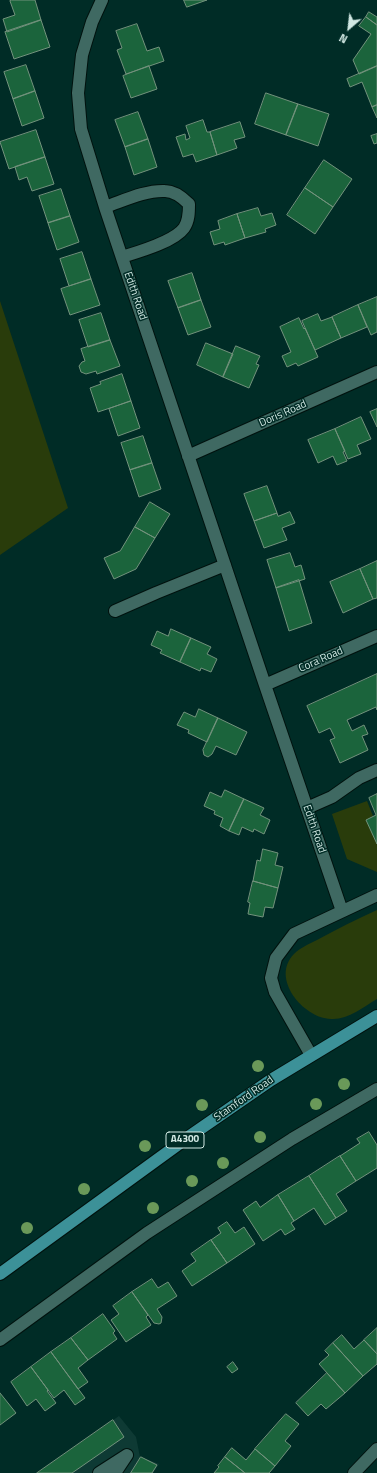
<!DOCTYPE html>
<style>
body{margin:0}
#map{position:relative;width:377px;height:1473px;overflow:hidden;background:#002c26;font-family:"Titillium Web",sans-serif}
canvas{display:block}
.north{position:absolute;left:329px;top:8px;width:40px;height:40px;-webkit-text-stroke:3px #002c26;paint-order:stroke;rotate:208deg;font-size:11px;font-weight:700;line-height:16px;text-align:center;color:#d1e8e3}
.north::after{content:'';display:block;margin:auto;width:14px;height:18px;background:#d1e8e3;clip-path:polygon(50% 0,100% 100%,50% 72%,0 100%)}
</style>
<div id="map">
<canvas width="377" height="1473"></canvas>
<div class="north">N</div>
</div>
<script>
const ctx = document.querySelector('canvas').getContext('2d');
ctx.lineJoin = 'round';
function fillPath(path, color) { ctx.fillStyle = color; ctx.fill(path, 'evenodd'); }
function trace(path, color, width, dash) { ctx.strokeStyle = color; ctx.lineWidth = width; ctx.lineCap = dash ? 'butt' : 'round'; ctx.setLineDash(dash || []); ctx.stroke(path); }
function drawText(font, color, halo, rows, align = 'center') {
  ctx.font = font + ' "Titillium Web",sans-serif'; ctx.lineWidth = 3; ctx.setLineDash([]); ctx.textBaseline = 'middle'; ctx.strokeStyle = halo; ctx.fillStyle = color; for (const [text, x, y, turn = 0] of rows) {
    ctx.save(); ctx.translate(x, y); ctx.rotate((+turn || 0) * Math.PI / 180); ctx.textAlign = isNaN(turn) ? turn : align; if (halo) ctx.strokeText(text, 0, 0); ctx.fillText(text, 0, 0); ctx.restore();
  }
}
const built = new Path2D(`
 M119,1416L136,1437L140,1457L159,1464L153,1473H37Z`);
const green = new Path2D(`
 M0,301L68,508L0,555Z
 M367,801L373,816L366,820L377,844V872L347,859L332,814Z
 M377,910V999C363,1007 348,1020 331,1019C303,1018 270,978 294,954C300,948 309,944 317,940C337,929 357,919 377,910Z`);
const building = new Path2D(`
 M12,0H35L41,20L7,32L3,19L15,15L10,1Z
 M184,0H207L187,7Z
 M369,12L377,17V25L366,17Z
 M366,17L377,25V66L359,74L353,60L371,34L359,26Z
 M41,20L50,47L14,59L5,32Z
 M137,24L147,51L159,47L164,61L126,74L117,50L122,48L116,31Z
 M26,65L35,91L13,99L4,72Z
 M149,66L157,89L131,98L123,76Z
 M377,66V105L372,107L362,82L350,87L347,79Z
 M35,91L44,118L22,126L13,99Z
 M266,93L298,104L286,135L255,124Z
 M298,104L329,114L318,146L286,135Z
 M377,105V118L372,107Z
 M138,112L148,139L125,147L115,120Z
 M203,120L207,132H210L217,155L196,162L193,154L183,157L176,137L185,134L186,140L190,138L186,126Z
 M240,122L245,137L234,140L237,148L217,155L210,132Z
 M36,130L45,157L9,169L0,142Z
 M377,134V143L374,144L371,136Z
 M148,139L157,167L134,175L125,147Z
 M45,157L54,184L32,191L27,177L19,180L15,167Z
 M324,160L352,179L333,207L305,188Z
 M305,188L333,207L315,234L287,215Z
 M61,189L70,216L48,223L39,196Z
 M258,208L261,216L272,213L276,225L265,229L266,232L245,238L237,214Z
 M237,214L245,238L225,245L224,242L214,245L210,232L220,229L218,221Z
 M70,216L79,242L57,250L48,223Z
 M82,252L91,279L69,286L60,259Z
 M192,273L201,300L178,308L168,281Z
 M91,279L100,305L70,315L61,289Z
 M377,297V332L371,335L358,305Z
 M201,300L211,327L188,335L178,308Z
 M358,305L367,327L341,338L332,317Z
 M101,313L110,340L88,347L79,320Z
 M318,314L321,321L332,317L341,338L315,350L302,321Z
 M299,318L304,329L305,328L318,357L298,366L296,363L287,367L282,356L291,352L280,327Z
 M110,340L120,366L97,374L96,371L86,374L81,372L79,366L82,362L85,361L81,349Z
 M206,343L233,354L223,377L197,365Z
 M236,346L260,356L256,364L259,365L249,388L223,377Z
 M122,374L131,401L98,412L90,388L101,384L100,382Z
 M131,401L140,428L118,436L109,409Z
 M377,409V427L370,412Z
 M361,417L371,439L357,445L361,454L348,459L335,429Z
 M335,429L345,451L343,452L347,461L337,465L333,456L318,463L308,440Z
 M143,436L152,463L130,470L121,443Z
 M152,463L161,489L139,497L130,470Z
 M267,486L277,513L254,521L244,494Z
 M150,502L170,514L155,538L135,527Z
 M290,512L295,523L282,528L287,540L264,548L254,521L277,513L278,516Z
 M135,527L155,538L136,569L114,579L104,558L120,551Z
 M290,553L295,567L301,565L305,579L276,588L267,560Z
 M377,561V598L373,599L360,569Z
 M360,569L373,599L343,613L330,582Z
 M299,580L312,623L289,631L276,588Z
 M171,629L191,638L180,662L160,653L162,650L151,645L157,631L168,636Z
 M191,638L211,647L207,654L217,659L211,672L201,668L200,671L180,662Z
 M377,674V710L376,707L347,720L352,731L364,725L368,734L362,736L368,750L340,763L330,740L335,738L330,728L319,733L307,706Z
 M199,709L218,718L207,742L188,733L189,730L177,725L184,712L195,717Z
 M218,718L247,732L236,755L216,746L212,754L208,757L204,755L203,750Z
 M225,790L244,799L229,831L220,826L223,818L214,814L215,811L204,806L210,792L221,797Z
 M377,794V844L366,820L376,815L369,798Z
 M244,799L264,808L260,815L270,820L264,834L254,829L253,832L242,827L239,835L229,831Z
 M263,849L278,853L275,865L283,867L278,888L253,881L257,860L260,861Z
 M253,881L278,888L273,908L265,907L263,917L248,914L250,903L248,902Z
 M369,1132L377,1145V1168L356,1181L340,1156L360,1143L357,1139Z
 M340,1156L356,1181L336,1194L347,1211L336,1218L309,1176Z
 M309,1176L336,1218L325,1225L314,1208L294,1221L278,1195Z
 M278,1195L294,1221L291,1223L295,1229L285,1235L281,1229L263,1241L243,1210L256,1201L260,1207Z
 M227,1222L235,1233L244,1227L255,1244L227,1263L211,1240L221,1233L218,1228Z
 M211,1240L227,1263L192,1286L182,1271L196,1261L191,1254Z
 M152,1279L158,1288L168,1282L177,1296L157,1309L162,1317L161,1323L159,1324L154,1323L132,1292Z
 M132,1292L148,1315L146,1317L151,1325L126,1342L111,1320L119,1314L113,1306Z
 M103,1314L115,1331L113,1333L117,1339L88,1360L71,1338Z
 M377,1328V1354L364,1340Z
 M342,1335L354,1349L364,1340L377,1354V1364L363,1376L333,1343Z
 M71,1338L88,1360L78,1368L88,1382L78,1389L51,1352Z
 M333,1343L363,1376L345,1393L319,1364L329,1355L325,1351Z
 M51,1352L85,1398L75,1405L64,1390L54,1398L31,1367Z
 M233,1362L238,1369L232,1373L227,1367Z
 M31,1367L48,1390L47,1391L56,1403L45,1411L36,1399L27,1406L11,1382Z
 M327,1373L345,1393L326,1409L321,1404L308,1416L296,1403Z
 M0,1393L16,1413L0,1425Z
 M286,1414L299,1424L285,1441L291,1446L275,1466L255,1449Z
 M113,1420L124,1437L72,1473H37Z
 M232,1448L246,1460L255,1449L275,1466L269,1473H245L225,1457Z
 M141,1457L157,1465L152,1473H131Z
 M225,1457L245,1473H214L219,1467L218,1466Z`);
const lane = new Path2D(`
 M307,808L332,797L359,778L377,770
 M99,1473L127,1455L115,1473`);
const street = new Path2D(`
 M102,0L92,22L82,55L78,93L81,129L105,207L265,685L342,911
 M105,207C123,201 145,190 165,191C174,191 183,198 189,204C189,212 189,221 184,228C174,242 138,252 122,257
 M188,456L377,372
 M115,611L156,593L225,565
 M265,685L377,636
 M311,1055L275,992L271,978L276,958L294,934L377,895
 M0,1340L147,1233L292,1139L377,1089
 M354,1473L377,1449`);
const primary = new Path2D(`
 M0,1274L187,1138L271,1080L377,1016`);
const trees = [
 [258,1066],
 [344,1084],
 [316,1104],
 [202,1105],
 [260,1137],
 [145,1146],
 [223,1163],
 [192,1181],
 [84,1189],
 [153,1208],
 [27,1228]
];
const shields = [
 [185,1140,38]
];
const shieldNames = [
 ["A4300",185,1140]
];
const streetNames = [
 ["Edith Road",135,296,71],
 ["Doris Road",283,414,-24],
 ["Cora Road",321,660,-24],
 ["Edith Road",314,829,71],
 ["Stamford Road",244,1099,-35]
];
fillPath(built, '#0e3a34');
fillPath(green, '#293c0b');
fillPath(building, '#1b643c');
trace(building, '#72927c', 1);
trace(lane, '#00120e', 14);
trace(street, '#00120e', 14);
trace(primary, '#00120e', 14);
trace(lane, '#3f6962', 12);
trace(street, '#3f6962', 12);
trace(primary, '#3c9198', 12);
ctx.fillStyle = '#6a9959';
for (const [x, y] of trees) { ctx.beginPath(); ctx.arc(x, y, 6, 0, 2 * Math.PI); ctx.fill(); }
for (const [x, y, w] of shields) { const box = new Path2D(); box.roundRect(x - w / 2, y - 8, w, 16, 3); ctx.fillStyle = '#002c26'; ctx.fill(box); trace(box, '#d1e8e3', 1); }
drawText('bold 10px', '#d1e8e3', null, shieldNames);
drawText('11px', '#d1e8e3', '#002c26', streetNames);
</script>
